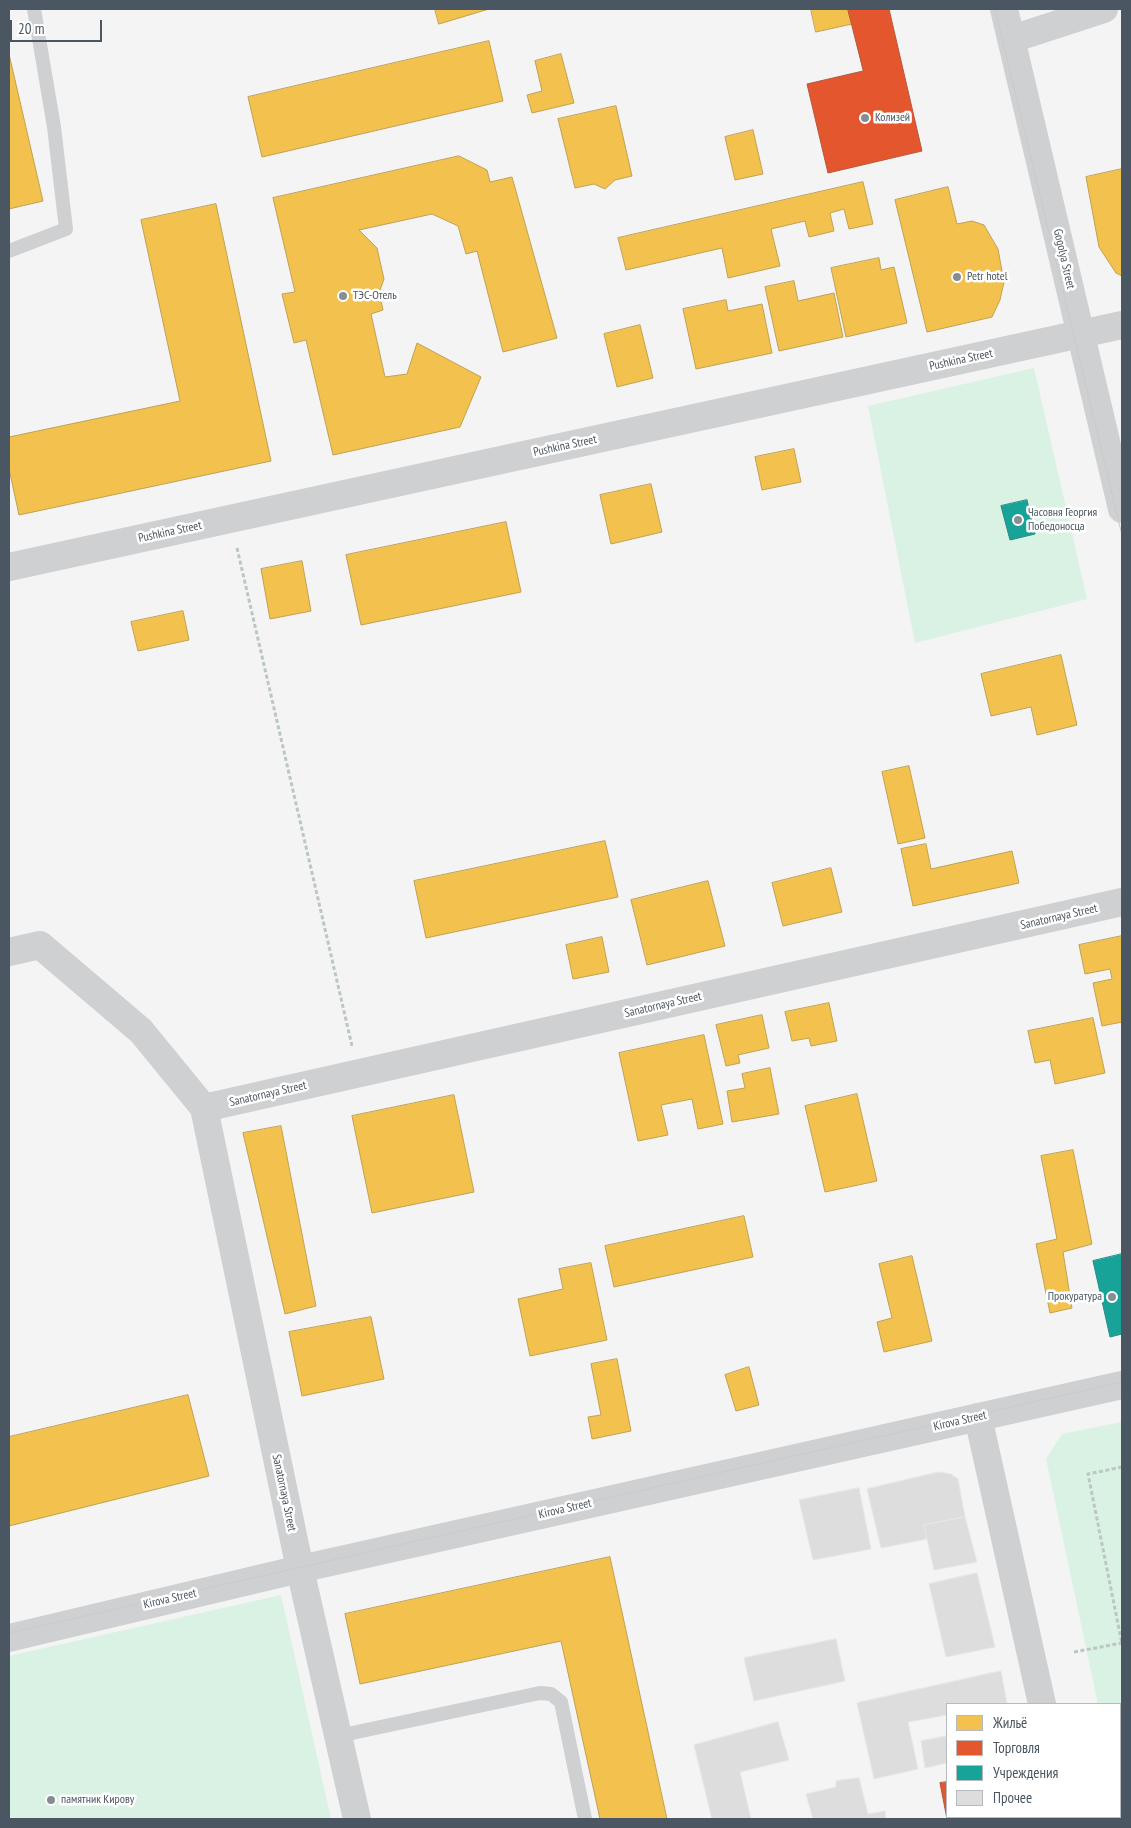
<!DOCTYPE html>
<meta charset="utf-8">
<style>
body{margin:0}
#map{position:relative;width:1131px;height:1828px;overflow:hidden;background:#f4f4f4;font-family:"PT Sans Narrow",sans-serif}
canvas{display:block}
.frame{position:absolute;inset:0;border:10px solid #4a5661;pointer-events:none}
.legend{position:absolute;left:946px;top:1703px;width:175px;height:115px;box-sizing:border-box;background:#fff;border:1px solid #b7bbc0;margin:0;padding:6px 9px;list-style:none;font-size:15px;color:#4a5661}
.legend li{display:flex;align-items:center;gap:10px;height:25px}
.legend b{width:25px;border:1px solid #b7bbc0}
.scale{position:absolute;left:10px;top:20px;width:92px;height:22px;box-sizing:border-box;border:2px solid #4a5661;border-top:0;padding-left:6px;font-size:15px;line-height:18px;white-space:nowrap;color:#4a5661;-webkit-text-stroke:4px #fff;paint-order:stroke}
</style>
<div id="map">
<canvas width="1131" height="1828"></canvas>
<div class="frame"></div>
<ul class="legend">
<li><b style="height:14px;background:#f2c14e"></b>Жильё</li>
<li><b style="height:14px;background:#e4572e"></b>Торговля</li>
<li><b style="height:14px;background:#17a398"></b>Учреждения</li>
<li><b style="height:14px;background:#ddddde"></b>Прочее</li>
</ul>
<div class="scale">20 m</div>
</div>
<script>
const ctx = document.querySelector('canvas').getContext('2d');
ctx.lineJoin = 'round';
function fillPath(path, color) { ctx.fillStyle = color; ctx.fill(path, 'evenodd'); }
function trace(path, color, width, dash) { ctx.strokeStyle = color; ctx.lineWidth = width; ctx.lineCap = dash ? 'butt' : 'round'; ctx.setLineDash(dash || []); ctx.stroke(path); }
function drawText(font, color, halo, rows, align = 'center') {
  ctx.font = font + ' "PT Sans Narrow",sans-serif'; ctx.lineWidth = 5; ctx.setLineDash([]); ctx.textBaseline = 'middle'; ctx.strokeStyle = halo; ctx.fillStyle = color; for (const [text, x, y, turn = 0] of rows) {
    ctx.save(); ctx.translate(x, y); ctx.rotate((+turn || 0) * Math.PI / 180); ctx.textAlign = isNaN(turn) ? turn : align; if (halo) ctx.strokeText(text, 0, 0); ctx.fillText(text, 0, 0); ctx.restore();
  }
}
const green = new Path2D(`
 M1034,368L1087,599L915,643L868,406Z
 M1122,1422V1819L1120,1809V1704H1098L1046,1459L1062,1434Z
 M281,1595L331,1819H9V1656Z`);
const homes = new Path2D(`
 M435,9H489L439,24Z
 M811,9H848L852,24L816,32Z
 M489,41L503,101L262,157L248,97Z
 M9,54L43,201L9,209Z
 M561,54L574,103L532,113L527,95L542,91L535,61Z
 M616,106L632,176L615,180L605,189L594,184L575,188L558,119Z
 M753,130L763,174L735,180L725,137Z
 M459,156L487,170L490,182L512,177L557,338L503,352L477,251L466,254L458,226L432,214L359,230L377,248L384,279L379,293L383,310L371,314L385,377L407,374L417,343L481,377L460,427L333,455L306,340L294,343L282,294L295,292L273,198Z
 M1122,169V276L1116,273L1099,247L1086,177Z
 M863,182L873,224L849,229L844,209L830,213L834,231L809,237L805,221L771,229L780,266L728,278L722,248L626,270L618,238Z
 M948,187L957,224L972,221L984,225L998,249L1004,282L1000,300L992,317L927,332L895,200Z
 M216,204L271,461L19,515L9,469V437L180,401L141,220Z
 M879,258L881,270L894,267L907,323L846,337L831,268Z
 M794,281L798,301L834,293L843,337L779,351L765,287Z
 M726,300L728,311L762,304L772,353L696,369L683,309Z
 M640,325L653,378L617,387L604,334Z
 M794,449L801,482L762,490L755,457Z
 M651,484L662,532L611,544L600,495Z
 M506,522L521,592L361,625L346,555Z
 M302,561L311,611L270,619L261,569Z
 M183,611L189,640L138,651L131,622Z
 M1061,655L1077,725L1037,735L1031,707L991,716L981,674Z
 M909,766L925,838L898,844L882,772Z
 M605,841L618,897L426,938L414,881Z
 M926,844L931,869L1012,851L1019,883L913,906L901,849Z
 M831,868L842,912L783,926L772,883Z
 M708,881L725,946L647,965L631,900Z
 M1122,936V1022L1102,1026L1093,983L1112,979L1110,969L1085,974L1079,945Z
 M602,937L609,972L573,979L566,945Z
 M829,1003L837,1041L811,1046L809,1038L792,1041L785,1012Z
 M762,1015L769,1048L738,1055L740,1063L726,1066L716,1025Z
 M1093,1018L1105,1073L1055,1084L1050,1060L1035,1063L1028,1031Z
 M704,1035L723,1124L698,1129L692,1099L661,1105L668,1135L638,1141L619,1053Z
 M770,1068L779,1114L732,1122L727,1091L745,1088L742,1074Z
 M857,1094L877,1181L825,1192L805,1106Z
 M454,1095L474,1192L372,1213L352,1116Z
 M281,1126L316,1306L285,1314L243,1133Z
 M1073,1150L1092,1244L1063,1252L1072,1308L1050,1313L1036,1244L1057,1239L1041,1156Z
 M744,1216L753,1257L614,1287L605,1246Z
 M912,1256L932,1341L884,1352L877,1322L892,1318L879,1264Z
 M591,1263L607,1340L530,1356L518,1299L563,1289L559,1269Z
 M371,1317L384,1379L302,1396L289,1332Z
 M617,1359L631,1431L592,1439L588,1417L601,1415L591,1364Z
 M749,1367L759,1405L736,1411L725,1375Z
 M188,1395L209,1476L9,1526V1437Z
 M610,1557L667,1819H600L561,1641L360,1684L345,1614Z`);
const shops = new Path2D(`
 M848,9H889L922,151L828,173L807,84L863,71Z
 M947,1782V1817H1025L1026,1819H947L940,1783Z`);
const public = new Path2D(`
 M1027,500L1035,534L1010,540L1001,506Z
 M1122,1254V1334L1110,1337L1093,1261Z`);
const building = new Path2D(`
 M939,1472L951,1474L958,1479L965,1517L924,1525L927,1539L881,1548L867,1489Z
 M859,1488L871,1549L813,1560L799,1500Z
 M965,1517L977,1562L934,1570L924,1525Z
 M977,1573L995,1647L946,1657L929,1584Z
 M836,1639L845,1681L754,1701L744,1658Z
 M1001,1671L1007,1704H947V1715L908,1722L918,1769L874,1779L857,1703Z
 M778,1722L789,1760L740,1772L751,1819H712L694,1745Z
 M947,1736V1763L925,1768L921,1741Z
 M859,1778L868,1814L885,1811L886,1819H813L806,1794L836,1787V1781Z`);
const path = new Path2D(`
 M237,548L352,1046
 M1122,1467L1088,1474L1122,1644
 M1074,1652L1122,1643`);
const service = new Path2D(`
 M9,251L66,229L54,127L34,9
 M338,1736L540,1693L551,1694L561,1702L585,1819`);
const minor = new Path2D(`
 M1004,9L1122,509
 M1012,39L1104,9
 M9,567L1122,325
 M9,952L40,945L141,1031L204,1108L300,1569L357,1819
 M204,1108L1122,902
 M978,1417L1042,1704
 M9,1638L300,1569L1122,1385
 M1067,1817V1819`);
const tram = new Path2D(`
 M995,9L1122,535
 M9,1633L1122,1382`);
const markers = [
 [865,118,5,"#868d94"],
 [957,277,5,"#868d94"],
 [343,296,5,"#868d94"],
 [1018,520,5,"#868d94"],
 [1112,1297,5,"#868d94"],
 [51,1800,5,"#868d94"]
];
const poiNames = [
 ["Колизей",875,118],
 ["Petr hotel",967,277],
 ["ТЭС-Отель",353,296],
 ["Часовня Георгия",1028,513],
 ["Победоносца",1028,527],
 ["Прокуратура",1102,1297,"right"],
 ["памятник Кирову",61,1800]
];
const streetNames = [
 ["Gogolya Street",1064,259,77],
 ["Pushkina Street",961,360,-12],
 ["Pushkina Street",565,446,-12],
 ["Pushkina Street",170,532,-12],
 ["Sanatornaya Street",1059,917,-13],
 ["Sanatornaya Street",663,1005,-13],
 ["Sanatornaya Street",268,1094,-13],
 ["Kirova Street",960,1421,-13],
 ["Sanatornaya Street",284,1493,78],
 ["Kirova Street",565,1509,-13],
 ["Kirova Street",170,1599,-13]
];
fillPath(green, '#d9f2e3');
fillPath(homes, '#f2c14e');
trace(homes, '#c0a154', 1);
fillPath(shops, '#e4572e');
trace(shops, '#b6573d', 1);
fillPath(public, '#17a398');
trace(public, '#268c88', 1);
fillPath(building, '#ddddde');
trace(building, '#e5e6e7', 1);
trace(path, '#bcc7c4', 3, [4, 2.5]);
trace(service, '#ced0d2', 14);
trace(minor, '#ced0d2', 28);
trace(tram, '#c9cacc', 1);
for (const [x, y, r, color] of markers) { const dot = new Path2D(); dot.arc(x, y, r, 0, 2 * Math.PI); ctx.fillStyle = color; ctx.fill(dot); trace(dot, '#fff', 2); }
drawText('12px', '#4a5661', '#fff', poiNames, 'left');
drawText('12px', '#4a5661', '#fff', streetNames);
</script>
